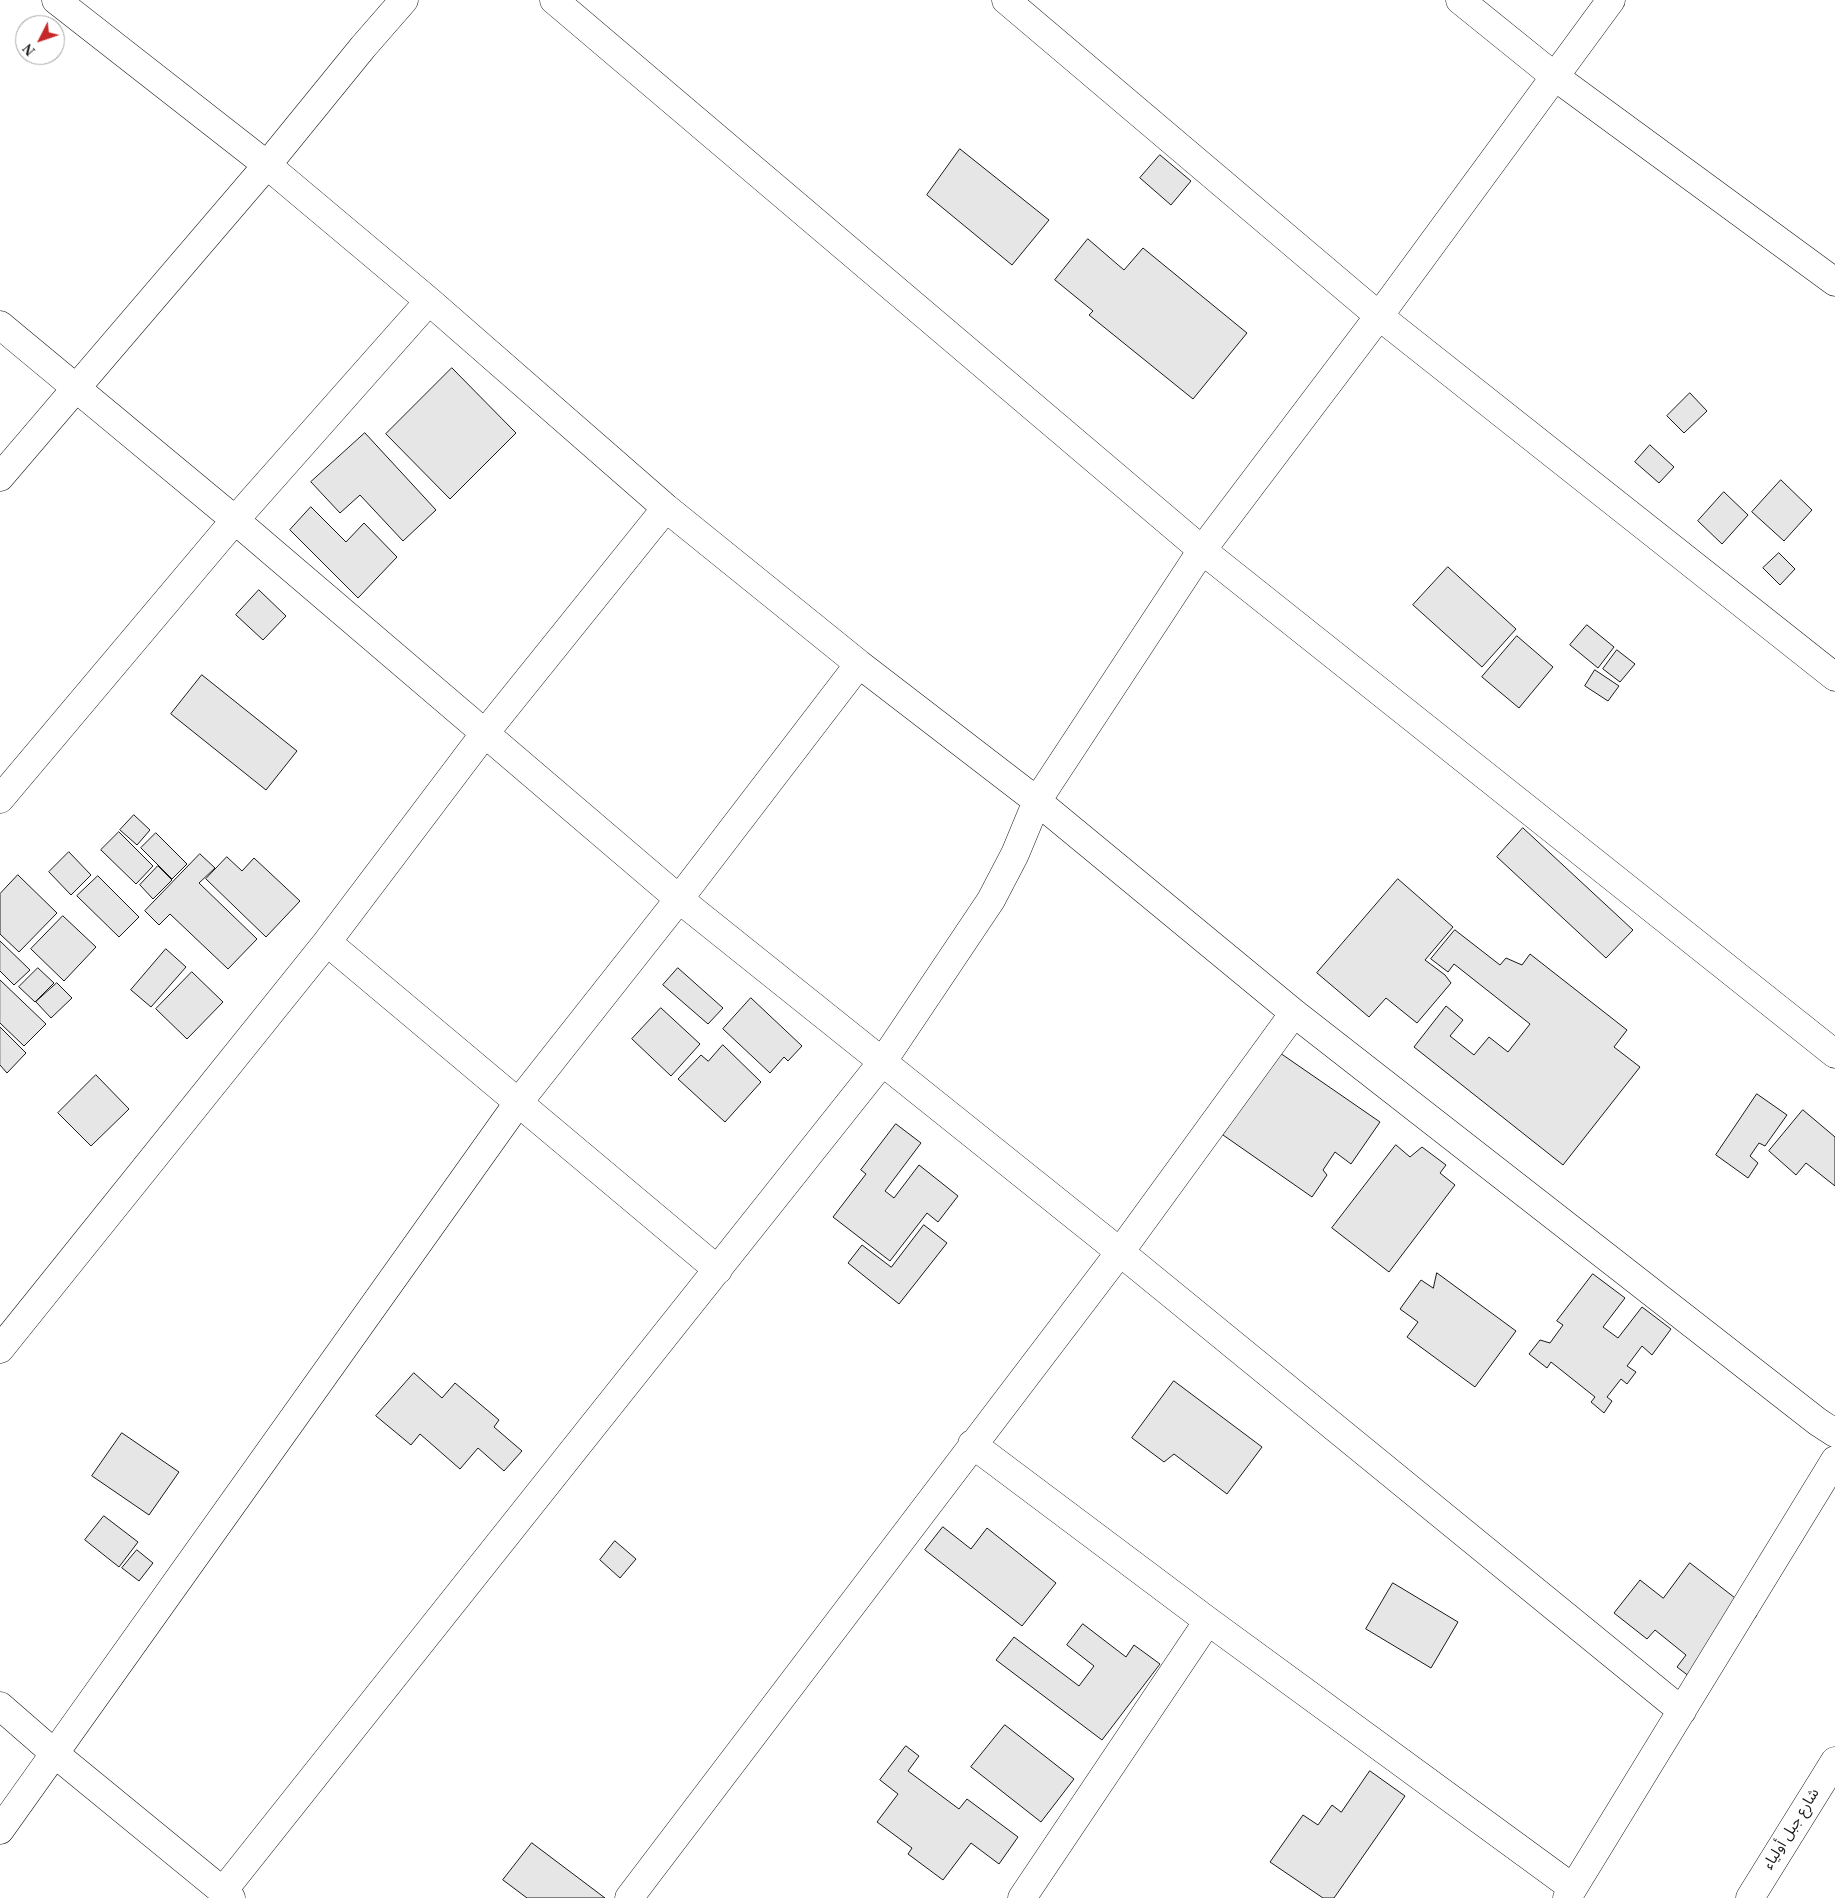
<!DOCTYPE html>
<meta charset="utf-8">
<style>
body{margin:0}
#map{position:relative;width:1835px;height:1898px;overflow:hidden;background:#fff;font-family:Georgia,serif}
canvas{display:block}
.north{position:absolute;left:15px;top:15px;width:50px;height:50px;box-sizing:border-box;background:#fff;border:1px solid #a3a3a3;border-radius:50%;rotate:229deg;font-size:14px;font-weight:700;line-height:20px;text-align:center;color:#1a1a1a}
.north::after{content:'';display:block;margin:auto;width:18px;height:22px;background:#c62828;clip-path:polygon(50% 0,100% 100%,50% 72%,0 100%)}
</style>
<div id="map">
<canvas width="1835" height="1898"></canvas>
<div class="north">N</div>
</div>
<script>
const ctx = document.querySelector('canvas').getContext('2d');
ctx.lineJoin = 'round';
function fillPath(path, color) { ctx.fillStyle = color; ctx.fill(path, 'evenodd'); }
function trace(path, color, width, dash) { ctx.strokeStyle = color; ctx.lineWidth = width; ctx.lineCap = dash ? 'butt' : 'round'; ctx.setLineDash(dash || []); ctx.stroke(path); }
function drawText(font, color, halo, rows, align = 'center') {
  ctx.font = font + ' Georgia,"Noto Sans Arabic",serif'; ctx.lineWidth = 4; ctx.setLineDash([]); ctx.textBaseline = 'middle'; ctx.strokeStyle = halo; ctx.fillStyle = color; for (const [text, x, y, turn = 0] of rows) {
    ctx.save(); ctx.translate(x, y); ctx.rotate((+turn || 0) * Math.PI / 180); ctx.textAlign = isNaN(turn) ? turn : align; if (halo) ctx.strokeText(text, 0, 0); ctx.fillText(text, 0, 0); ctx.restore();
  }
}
const building = new Path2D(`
 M960,149L1049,220L1012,265L927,195Z
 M1160,155L1191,181L1171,205L1140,178Z
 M1088,239L1124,270L1143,248L1247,333L1193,399L1089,315L1093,311L1055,280Z
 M452,368L516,433L450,499L386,434Z
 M1690,393L1707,411L1684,433L1667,416Z
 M365,433L436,510L403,541L360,495L340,513L311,482Z
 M1650,445L1674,467L1659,483L1635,462Z
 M1781,480L1812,510L1784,541L1752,512Z
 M1724,492L1748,515L1722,544L1698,521Z
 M311,507L346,542L364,523L397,557L358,598L290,530Z
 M1779,553L1795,569L1780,585L1763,568Z
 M1448,567L1516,629L1482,667L1413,605Z
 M259,590L286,616L263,640L236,615Z
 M1587,625L1614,647L1598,668L1570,645Z
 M1517,636L1553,667L1519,708L1482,677Z
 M1617,650L1635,664L1620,682L1603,669Z
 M1595,670L1619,686L1608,701L1585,686Z
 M202,675L297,751L266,790L171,714Z
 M134,815L150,830L137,845L120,830Z
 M1523,828L1633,930L1606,958L1497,857Z
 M119,832L153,866L136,884L101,850Z
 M156,833L187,864L172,879L141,848Z
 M69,852L91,875L71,895L49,872Z
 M200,854L215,868L199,883L257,939L228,969L170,914L159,925L145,911Z
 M227,857L242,871L254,858L300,901L266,937L206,879Z
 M158,866L172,880L153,899L140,885Z
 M18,875L57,913L19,952L0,934V894Z
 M98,876L139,917L119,937L77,896Z
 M1398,879L1453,927L1425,960L1445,975L1451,983L1417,1023L1386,998L1369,1017L1317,973Z
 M63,916L96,947L64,981L31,949Z
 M1455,930L1500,965L1506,958L1522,965L1530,954L1627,1030L1614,1047L1640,1067L1563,1165L1414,1047L1446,1006L1463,1020L1450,1036L1474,1055L1489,1037L1508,1052L1530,1024L1454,964L1448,972L1431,959Z
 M0,941L30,970L14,985L0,971Z
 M166,949L186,967L151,1007L131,990Z
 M38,968L54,983L35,1002L19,987Z
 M678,968L723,1008L708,1024L663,985Z
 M192,972L223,1002L187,1039L156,1009Z
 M0,980L46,1024L24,1046L0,1023Z
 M57,983L72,998L51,1018L36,1002Z
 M751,998L802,1046L788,1061L784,1057L770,1073L723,1029Z
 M661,1008L700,1044L671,1076L632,1039Z
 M0,1027L26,1053L7,1073L0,1065Z
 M723,1045L761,1082L725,1122L678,1079L701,1055L708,1061Z
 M1280,1053L1380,1122L1351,1164L1335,1152L1323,1170L1327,1175L1312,1197L1223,1135Z
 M96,1075L129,1109L91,1146L58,1113Z
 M1757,1094L1787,1115L1765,1146L1759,1143L1750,1156L1758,1163L1748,1178L1716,1155Z
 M1803,1110L1835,1137V1186L1806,1163L1796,1175L1769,1151Z
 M896,1124L921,1143L885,1191L894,1198L919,1165L958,1196L938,1222L927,1213L890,1261L833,1217L866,1174L861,1170Z
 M1396,1145L1410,1157L1422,1147L1446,1165L1440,1173L1455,1185L1389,1272L1332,1228Z
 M924,1225L947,1243L899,1304L848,1263L862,1245L891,1267Z
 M1437,1273L1516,1331L1475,1387L1407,1337L1418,1322L1400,1309L1421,1280L1433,1288Z
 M1593,1274L1625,1298L1603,1327L1618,1338L1642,1307L1671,1329L1652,1355L1642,1346L1627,1366L1636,1372L1627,1384L1621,1379L1607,1397L1612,1401L1604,1413L1591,1402L1595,1397L1551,1362L1547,1368L1529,1354L1540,1340L1550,1343L1563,1325L1557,1321Z
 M414,1373L442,1398L455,1383L499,1420L494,1427L522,1451L504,1471L478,1448L460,1469L420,1434L411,1445L376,1416Z
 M1174,1381L1262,1447L1227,1494L1174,1454L1164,1462L1132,1438Z
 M122,1433L179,1472L149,1515L92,1476Z
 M104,1516L138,1542L119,1567L85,1540Z
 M943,1527L971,1549L987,1528L1056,1583L1022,1626L925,1550Z
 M615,1541L636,1559L620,1578L600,1560Z
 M137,1550L153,1563L139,1581L122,1568Z
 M1690,1563L1757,1615L1703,1687L1677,1667L1686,1655L1655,1630L1647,1639L1614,1613L1640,1580L1663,1598Z
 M1393,1583L1458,1622L1431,1668L1366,1629Z
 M1083,1624L1126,1657L1134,1645L1160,1664L1102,1740L996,1660L1014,1637L1079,1686L1094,1666L1067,1645Z
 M1005,1725L1074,1779L1041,1822L971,1767Z
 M906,1746L919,1756L908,1771L959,1809L967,1799L1018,1837L999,1864L971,1843L943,1880L908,1854L912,1848L877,1822L898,1794L880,1780Z
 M1370,1771L1405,1796L1334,1898H1323L1270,1862L1303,1815L1318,1825L1332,1805L1341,1812Z
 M532,1843L605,1898H527L503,1880Z`);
const minor = new Path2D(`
 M56,0L267,165L429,301L666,508L859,664L1037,801L1294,1013L1818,1422L1835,1433
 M554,0L1202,550L1835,1054
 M1006,0L1379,316L1835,677
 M1460,0L1554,76L1835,282
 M0,325L235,520L679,899L1120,1252L1682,1711
 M0,477L267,165L363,47L404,0
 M0,799L235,520L429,301
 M327,942L718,1270
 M0,1349L327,942L485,733L666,508
 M972,1444L1208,1621L1573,1888
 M0,1706L54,1753L231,1898
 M0,1830L518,1103L679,899L859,664
 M223,1891L883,1061L991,900L1015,854L1037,801L1202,550L1379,316L1611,0
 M629,1898L1120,1252L1294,1013
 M1022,1898L1208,1621
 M1567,1898L1835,1460`);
const highway = new Path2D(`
 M1750,1898L1835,1761`);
const streetNames = [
 ["شارع جبل أولياء",1793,1830,-58]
];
fillPath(building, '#e6e6e6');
trace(building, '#1a1a1a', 1);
trace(minor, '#1a1a1a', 29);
trace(highway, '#1a1a1a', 29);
trace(minor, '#fff', 28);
trace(highway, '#fff', 28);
drawText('15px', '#1a1a1a', '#fff', streetNames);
</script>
